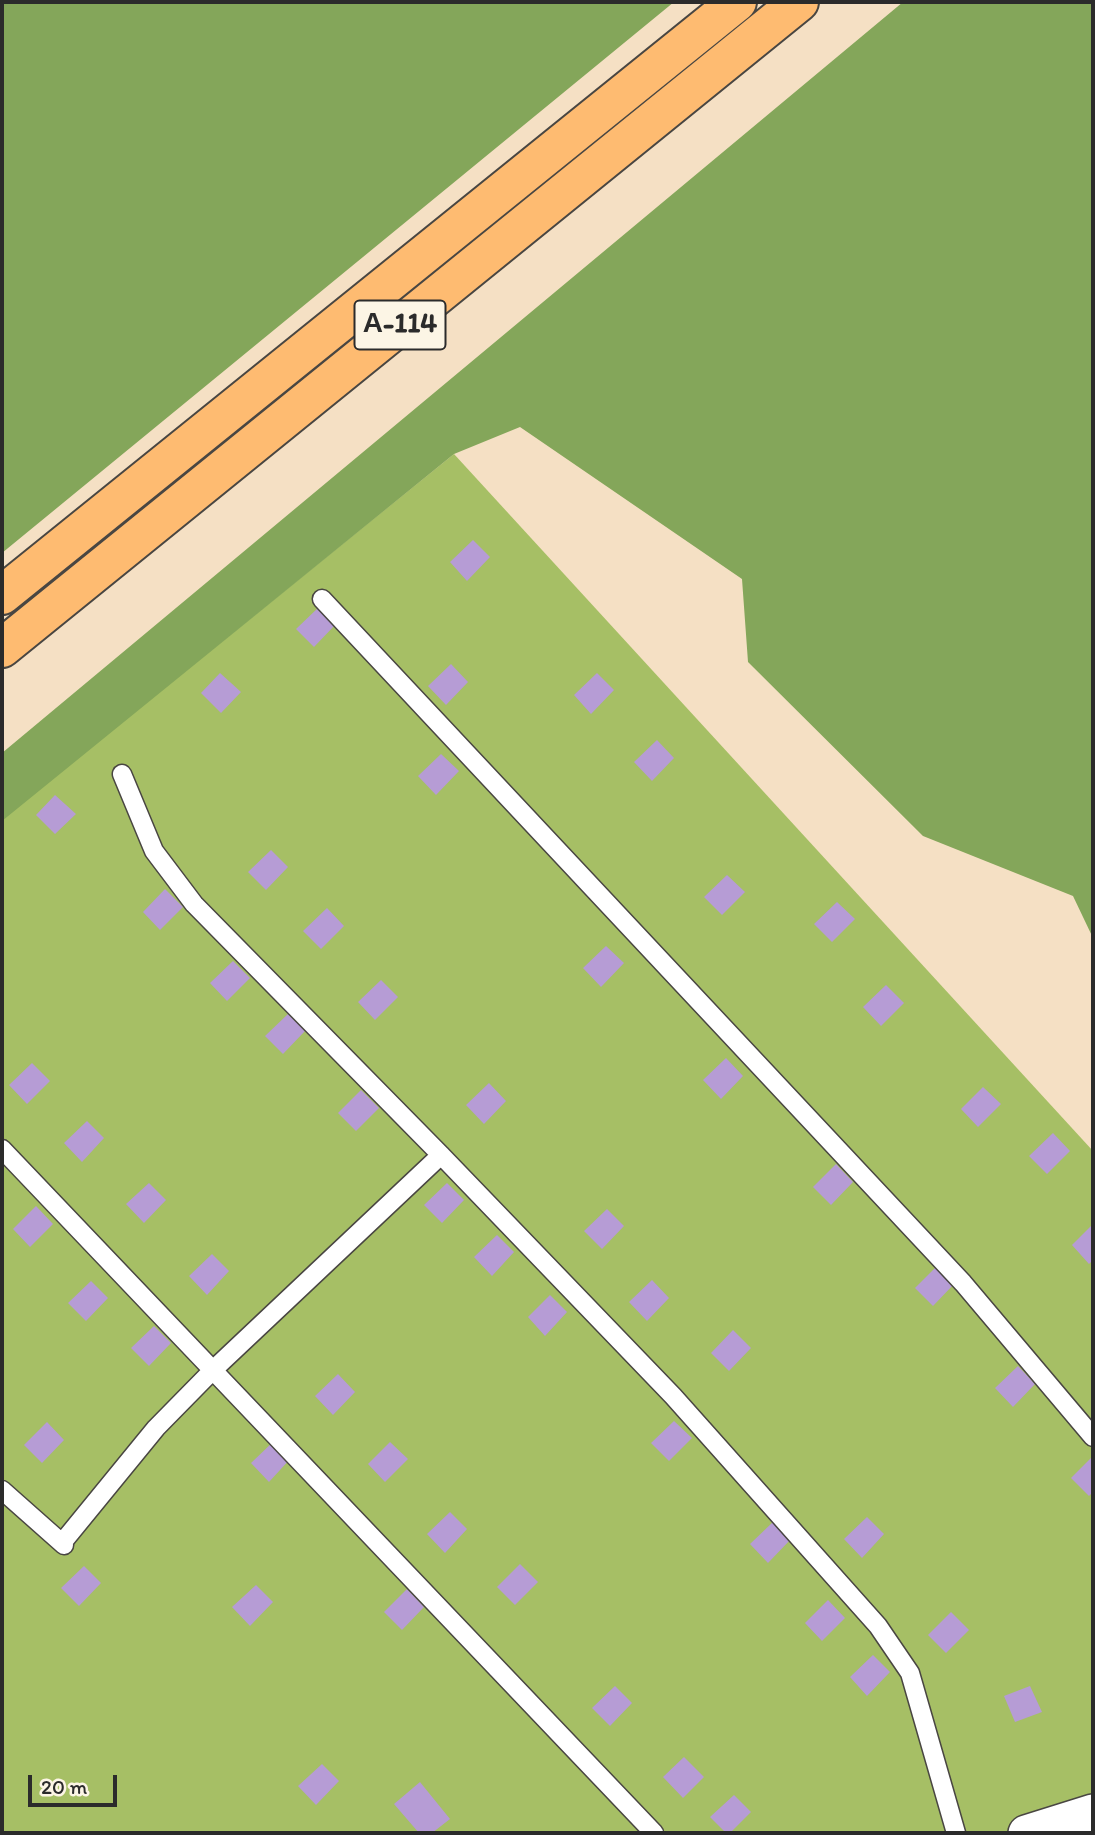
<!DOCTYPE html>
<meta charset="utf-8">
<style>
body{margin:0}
#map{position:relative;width:1095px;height:1835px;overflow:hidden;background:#f5e0c4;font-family:Itim,sans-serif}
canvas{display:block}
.frame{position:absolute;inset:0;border:4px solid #2b2b2b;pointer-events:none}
.scale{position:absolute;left:28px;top:1775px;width:89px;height:32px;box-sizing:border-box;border:4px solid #2b2b2b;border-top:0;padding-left:9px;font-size:21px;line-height:24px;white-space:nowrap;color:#2b2b2b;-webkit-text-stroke:5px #fcf5e5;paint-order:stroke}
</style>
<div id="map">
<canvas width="1095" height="1835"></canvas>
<div class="frame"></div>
<div class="scale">20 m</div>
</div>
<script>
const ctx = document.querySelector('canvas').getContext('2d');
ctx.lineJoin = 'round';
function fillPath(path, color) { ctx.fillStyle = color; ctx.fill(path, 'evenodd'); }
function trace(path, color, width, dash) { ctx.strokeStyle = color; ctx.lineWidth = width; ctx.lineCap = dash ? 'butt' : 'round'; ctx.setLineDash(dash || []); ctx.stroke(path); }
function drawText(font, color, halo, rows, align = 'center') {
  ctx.font = font + ' Itim,sans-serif'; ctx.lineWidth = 7; ctx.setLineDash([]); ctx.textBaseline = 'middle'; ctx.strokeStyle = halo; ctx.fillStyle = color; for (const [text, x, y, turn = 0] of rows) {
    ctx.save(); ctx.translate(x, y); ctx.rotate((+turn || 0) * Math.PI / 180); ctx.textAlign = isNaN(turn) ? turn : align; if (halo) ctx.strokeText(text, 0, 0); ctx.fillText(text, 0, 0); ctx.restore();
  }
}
const green = new Path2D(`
 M454,454L1093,1151V1833H2V819Z`);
const forest = new Path2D(`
 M2,2H674L2,553Z
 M903,2H1093V938L1073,896L923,836L748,662L742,579L520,427L454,454L2,821V753Z`);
const building = new Path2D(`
 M473,540L490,557L467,581L450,562Z
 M319,607L336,624L314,647L296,629Z
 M451,664L468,682L446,705L428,686Z
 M220,673L241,692L221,713L201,693Z
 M597,673L614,690L591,714L574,695Z
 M657,740L674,758L652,781L634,762Z
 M441,754L459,771L436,795L418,776Z
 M55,795L76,814L55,834L36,815Z
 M271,850L288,867L266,890L248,872Z
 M727,875L745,892L722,915L704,897Z
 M165,889L183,907L160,930L143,912Z
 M837,902L855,919L832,942L814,924Z
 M327,908L344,926L321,949L303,931Z
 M606,946L624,963L601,987L583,968Z
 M233,961L250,978L227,1001L210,983Z
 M381,980L398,997L375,1020L358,1002Z
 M886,985L904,1003L881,1026L863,1007Z
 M288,1014L305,1031L283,1054L265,1036Z
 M726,1058L743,1076L721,1099L703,1080Z
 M32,1063L50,1081L27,1104L9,1085Z
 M489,1083L506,1101L484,1124L466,1105Z
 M983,1087L1001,1104L978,1127L961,1109Z
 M361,1090L379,1108L356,1131L338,1113Z
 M87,1121L104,1138L82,1162L64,1143Z
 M1053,1133L1070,1151L1047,1174L1029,1156Z
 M836,1164L853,1182L831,1205L813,1187Z
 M149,1183L166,1200L144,1223L126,1204Z
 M447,1183L464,1200L442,1223L424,1205Z
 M36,1206L53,1224L30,1247L13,1229Z
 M607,1209L624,1226L602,1249L584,1231Z
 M1093,1224V1260L1089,1264L1072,1245Z
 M497,1235L514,1252L492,1276L474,1257Z
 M212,1254L229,1271L207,1295L189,1276Z
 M938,1265L955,1283L933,1306L915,1288Z
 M652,1280L669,1298L647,1321L629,1302Z
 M91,1281L108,1298L86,1321L68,1303Z
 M550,1295L567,1312L545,1336L528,1317Z
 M154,1326L171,1343L149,1366L131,1348Z
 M733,1330L751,1348L729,1371L711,1353Z
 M1018,1366L1035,1384L1013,1407L995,1388Z
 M338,1374L355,1392L333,1415L315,1396Z
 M674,1421L692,1438L669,1461L651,1443Z
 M47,1422L64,1440L42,1463L24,1445Z
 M274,1441L291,1458L269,1482L251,1463Z
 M390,1442L408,1459L385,1482L368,1464Z
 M1093,1456V1492L1089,1496L1071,1478Z
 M450,1512L467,1529L445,1553L427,1534Z
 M867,1517L884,1534L862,1558L844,1539Z
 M773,1522L791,1539L768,1563L750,1544Z
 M520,1564L538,1582L515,1605L497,1587Z
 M84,1566L101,1583L79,1606L61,1588Z
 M256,1585L273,1602L250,1626L232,1607Z
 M407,1589L424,1607L402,1630L384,1612Z
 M828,1600L845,1618L822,1641L805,1623Z
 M951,1612L969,1630L946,1653L928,1635Z
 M873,1655L890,1672L867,1696L850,1677Z
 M615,1686L632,1703L610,1726L592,1708Z
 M1030,1686L1042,1712L1015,1722L1004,1696Z
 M684,1757L704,1777L683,1798L663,1777Z
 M322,1764L339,1781L316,1805L298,1786Z
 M420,1782L450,1819L432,1833H419L394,1804Z
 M734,1795L751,1812L730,1833H726L710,1817Z`);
const lane = new Path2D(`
 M322,599L963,1283L1093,1437
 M122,774L154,851L194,904L441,1155L673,1396L878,1626L910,1673L956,1833
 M2,1149L654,1833
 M2,1490L64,1545
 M62,1543L156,1428L213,1370L441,1155`);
const street = new Path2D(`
 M1026,1833L1093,1812`);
const highway = new Path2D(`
 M2,595L737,2
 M2,648L799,2`);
const shields = [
 [400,325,91]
];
const shieldNames = [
 ["А-114",400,325]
];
fillPath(green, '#a6bf65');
fillPath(forest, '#84a65a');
fillPath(building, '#b69cd5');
trace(lane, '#494642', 21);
trace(street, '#494642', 38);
trace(highway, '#494642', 42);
trace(lane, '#fff', 18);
trace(street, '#fff', 35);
trace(highway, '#febb71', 38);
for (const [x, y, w] of shields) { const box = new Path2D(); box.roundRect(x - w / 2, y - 24.5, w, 49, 5); ctx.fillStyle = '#fcf5e5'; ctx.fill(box); trace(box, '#2b2b2b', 2); }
drawText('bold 28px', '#2b2b2b', null, shieldNames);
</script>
